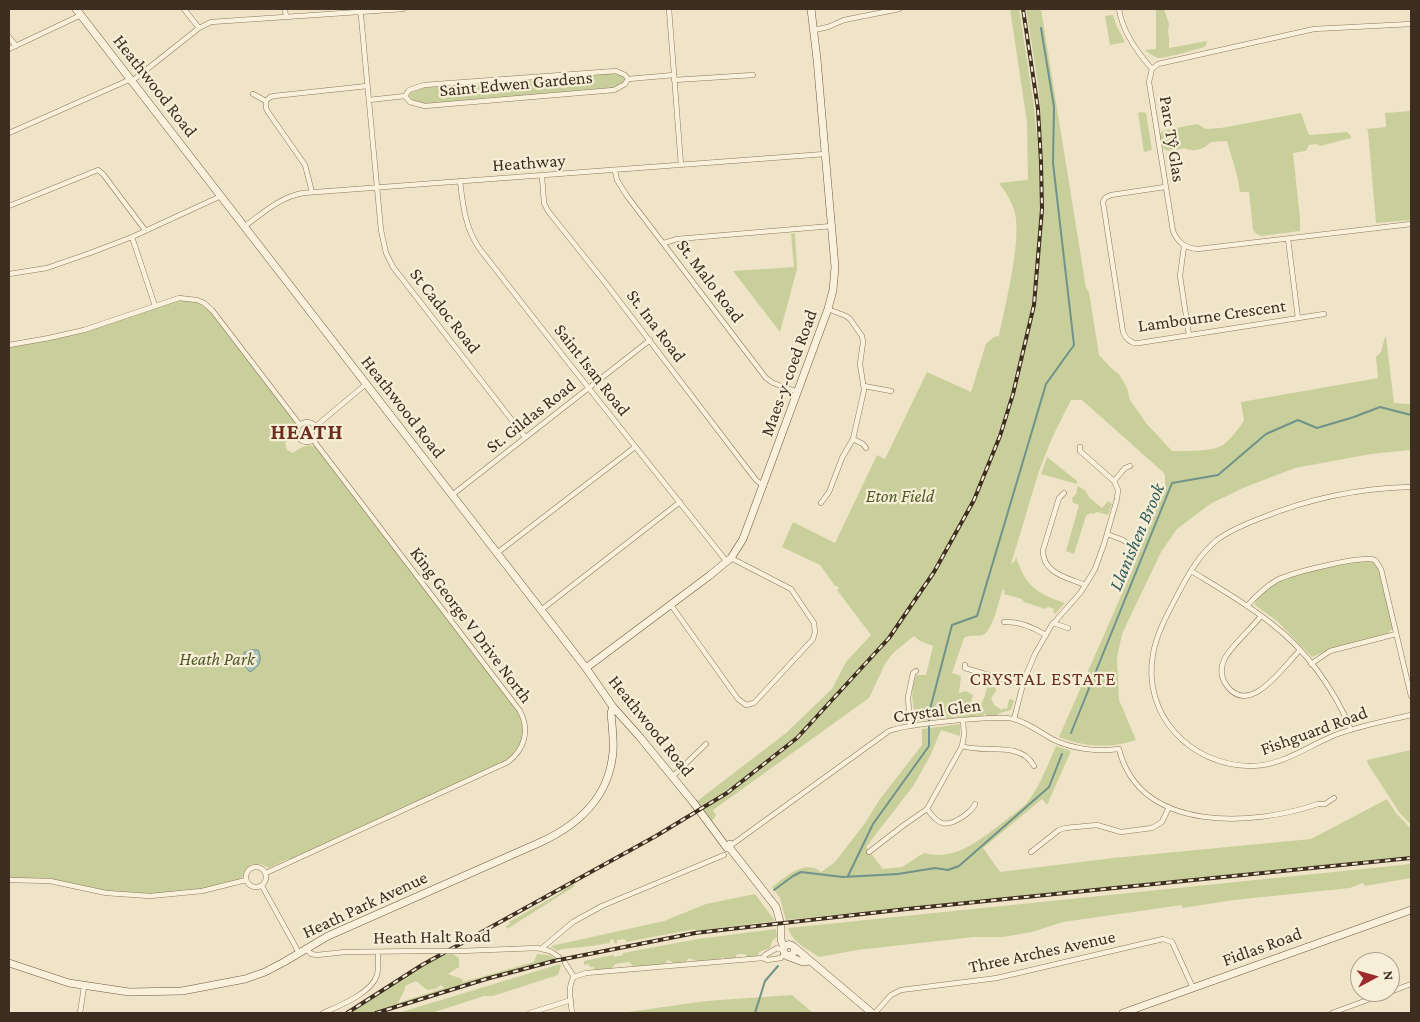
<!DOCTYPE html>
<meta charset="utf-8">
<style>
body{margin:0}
#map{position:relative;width:1420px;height:1022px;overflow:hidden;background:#f0e4c8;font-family:"Crimson Pro",serif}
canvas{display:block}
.frame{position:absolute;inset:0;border:10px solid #3d2e20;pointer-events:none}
.north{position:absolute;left:1350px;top:952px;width:50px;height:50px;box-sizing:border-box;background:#f7eed8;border:1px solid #ada18e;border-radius:50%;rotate:84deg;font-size:14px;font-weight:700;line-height:20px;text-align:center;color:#3d2e20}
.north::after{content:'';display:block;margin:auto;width:18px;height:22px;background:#9e2a2b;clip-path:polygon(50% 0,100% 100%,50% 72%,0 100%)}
</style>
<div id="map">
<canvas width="1420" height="1022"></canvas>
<div class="frame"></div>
<div class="north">N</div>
</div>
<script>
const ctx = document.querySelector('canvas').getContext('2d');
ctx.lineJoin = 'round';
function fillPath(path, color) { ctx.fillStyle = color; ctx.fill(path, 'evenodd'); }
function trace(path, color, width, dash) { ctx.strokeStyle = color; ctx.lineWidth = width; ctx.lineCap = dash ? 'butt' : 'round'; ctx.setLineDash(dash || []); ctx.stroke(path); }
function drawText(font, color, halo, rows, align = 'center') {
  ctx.font = font + ' "Crimson Pro",serif'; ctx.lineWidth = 4.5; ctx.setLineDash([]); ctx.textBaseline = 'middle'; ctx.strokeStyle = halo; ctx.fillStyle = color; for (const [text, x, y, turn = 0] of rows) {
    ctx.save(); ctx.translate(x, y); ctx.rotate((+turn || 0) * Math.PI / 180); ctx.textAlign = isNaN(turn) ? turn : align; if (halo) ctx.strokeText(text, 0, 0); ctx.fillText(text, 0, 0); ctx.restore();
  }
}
const green = new Path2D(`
 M1010,9H1019L1033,99L1038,146C1048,124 1030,37 1026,9H1041L1086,288L1089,292L1099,355L1112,369L1119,374L1127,388L1130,400L1146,423L1172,451C1184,451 1213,452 1223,445C1231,439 1238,429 1244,421L1241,402L1378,378L1376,357L1381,352L1385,337H1386L1394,403L1411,404V450L1371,454L1295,468L1243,488L1210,504L1177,529L1161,552L1122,634L1117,658L1119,700L1136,740C1111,749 1084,747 1059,737L1132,571L1160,499L1165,484V477L1164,473L1082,400H1071L1052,438L1039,471L1011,564L1015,561L1016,556C1017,562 1018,562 1020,567C1028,589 1044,596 1065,603L1055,614L1053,611L1054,609L1048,607L1045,609L1024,602L1022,599L1004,594L1005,591L1003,589C999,599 993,631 983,635C976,637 970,634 964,638L952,673L961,676L959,693L966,691L973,695L970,706L977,708C984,703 985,693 988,685L989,688L993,685L995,686L996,691L991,698L994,705L1002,710L1003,708L1007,709L1009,699L1014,700L1011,710L1000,713L995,717H988L984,713L983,718L964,719L961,717L917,721C912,704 910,692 916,675H926L933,646L920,641L914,636L893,653L885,664L869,698L713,810L716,815L713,820L709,821L696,802L786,733L832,689L846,662L871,635L837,590L839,588L837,586H835L820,565L782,547L793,522L835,543L877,455L885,459L927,372L971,392L986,344L994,337L999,336C1005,307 1023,235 1014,210C1011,200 1005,191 999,183L1028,180L1027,122Z
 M1156,9H1164L1169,24L1168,32L1169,38V48L1207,41L1206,46C1201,49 1165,58 1159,58C1154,57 1149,53 1145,50L1156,49Z
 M1113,15L1117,27L1125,42L1110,45L1105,16Z
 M614,73L624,77L625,79L622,84L613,88L424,104L414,101L409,96L412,90L418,88Z
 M1411,111V220L1376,223L1368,131L1366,129L1386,127L1385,113Z
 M1141,112L1146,113L1152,150L1144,152L1138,113Z
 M1301,113L1309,135L1347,132L1351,136V138L1320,146L1317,144L1309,145L1306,151L1293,153L1300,219V231L1261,236L1255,233L1253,229L1249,192H1240C1238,175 1232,159 1227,141L1211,142C1204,149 1194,153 1184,148C1167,153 1161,153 1159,134L1165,130L1197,124L1206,129L1221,128Z
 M795,233L797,269L780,332L733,271L794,267L791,234Z
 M176,300L194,301L208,309L297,424L292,437L285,443L287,450L293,453C300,448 307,443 316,447L518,711C529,732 522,745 507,761L384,816L381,821H374L335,838V841L310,850L311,852L297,856L296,859H288L269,868L261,864L255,866L253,864C244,867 246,875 240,879L211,888L155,895L105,891L55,880L9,879V346L50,340L85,331Z
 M1047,457L1077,481V484L1041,474Z
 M1078,486L1086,491L1089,497L1102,508L1108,501L1112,504L1108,515L1097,512L1093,514L1090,513L1086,516L1074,554L1066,551L1079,505L1073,503L1072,498L1076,494Z
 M1368,561L1374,562L1378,565L1392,623V629L1387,634L1339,646L1312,657L1277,621L1255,605C1258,576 1345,564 1368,561Z
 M960,724V736L941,730L931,754L914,785L866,847L883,869L902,867L924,853C956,862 982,838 1006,820C1013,814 1023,808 1029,800C1041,784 1048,764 1056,746L1071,751L1047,805L1042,799L983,848L1000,872L1113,858L1311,839L1387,799L1396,813L1411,829V856L786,920L780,898L772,887C784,878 805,858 821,872L835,862L865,823L880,799L922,745V729Z
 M1411,750V825L1399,812L1368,764L1367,760Z
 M1411,864V878L1365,886L1363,883L1350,888L1234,900L1182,908V905L1063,922L1032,932L1003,937H974L857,950L819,957C807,949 792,942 788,928Z
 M573,884L575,886L507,929L506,926L510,924L509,922L562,892V890Z
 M755,894L775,921L696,931L695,929L626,942L625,939L617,940V943L615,944L613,939L610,940V943L592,946L562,949L557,951L551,946L664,921L706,904Z
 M776,929L777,937L772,941L770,948L759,952L758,957H747L745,954H737L735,959H725L723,957C716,963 697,963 689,958L684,964H675L668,960C663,969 644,965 634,967L629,962L615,964L612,969L607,970L603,969L600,971H596L593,967H590L588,964L584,965V961L613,955L614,957L623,955V953L698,939Z
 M453,954L459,958V967L448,974L462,979L463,982L534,962L537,954L549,955L556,959L444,990L371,1013H351L439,955ZM416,981L427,990L435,989L441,985L444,988L398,1003L405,989V986Z
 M560,964L561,966L558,975L493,996H484L432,1013H398Z
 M792,995L813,1013H621L706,1001Z`);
const water = new Path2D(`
 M251,650H258C263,661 259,666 250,672C243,665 243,662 244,653Z`);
const stream = new Path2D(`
 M1071,733L1172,483L1218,475L1266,434L1298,420L1317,428L1354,417L1380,407L1411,415
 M848,876L873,824L929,746V713L952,625L977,616L1046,384L1074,345L1053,163L1054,107L1041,28
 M774,890L793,876L801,872L843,877L898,874L935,868L948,870L959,866L1049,787L1062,754
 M755,1013L765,981L778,966`);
const street = new Path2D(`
 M184,9L199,28
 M285,9L286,17
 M359,9L361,16L381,230L386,253L393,267L525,437
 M669,9L681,165
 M1119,9C1122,31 1137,52 1152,69
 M1411,24L1314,29L1158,64L1152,69L1149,82L1173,231C1178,243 1185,248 1198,249L1411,224
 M814,30L828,27L844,20L899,9
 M9,37L16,46
 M9,49L81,15
 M674,80L753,75
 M132,81L199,28L211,22L403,9
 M253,94L266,101
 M405,96L410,102L425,106L614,90L625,84L628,79
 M369,100L405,96L409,90L424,85L616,71L625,75L628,79L674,75
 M9,133L131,79
 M615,171L617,180L627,196L766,378L773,383L798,392
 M542,176L544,203L548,211L607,285L756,480L764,486
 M460,181C463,206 465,227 479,248L564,357L727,562
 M1165,187L1111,195L1105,198L1103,202L1123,332C1126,339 1131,344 1139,343L1324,314
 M312,192L305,165L268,112L266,108V101L270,97L274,96L367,86
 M9,206L98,170L103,174L145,230
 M245,226C263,213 280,197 303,193L825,154
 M132,237L155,306
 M1288,239L1298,318
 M664,243L677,239L832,226
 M1184,246L1180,276L1189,335
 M9,274L47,268L90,253L132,237L221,196
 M9,345L49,338L84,330L179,298L197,300L204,303L212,310L300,425
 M864,386L891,391
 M297 432a10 10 0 1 1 20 0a10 10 0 1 1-20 0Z
 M316,426L366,384
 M853,439L863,444L866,448
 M1114,481L1125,468L1130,466
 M1411,487C1360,488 1308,499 1261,518C1246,524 1230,530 1217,540C1200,554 1189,573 1179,592C1169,611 1157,632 1153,654C1142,715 1190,765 1250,766C1280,767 1308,746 1335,735C1359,726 1386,721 1411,715
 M1064,493L1059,498L1043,550C1042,573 1068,578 1085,585
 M452,495L650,340
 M821,503L829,492L842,458L853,439L864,390L860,364L863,342L862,336L850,319L846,316L828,309
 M1107,534L1123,540L1127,543
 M497,553L635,447
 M1191,571C1219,588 1247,604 1272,624C1306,650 1335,690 1351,730
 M671,605L738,699L746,705L754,703L813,639L815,632L814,623L791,589L731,558
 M1247,606C1256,596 1265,587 1277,580C1291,573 1361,555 1375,560L1381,569L1411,696
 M541,610L680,502
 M1261,616C1252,628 1229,648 1224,660C1220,669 1221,678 1227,686C1250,717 1284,666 1299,651
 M1004,622C1019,621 1033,627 1046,635
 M1053,623L1068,628
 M1311,664L1330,651L1396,634
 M965,665V668L1022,685
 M1014,719L1024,680L1035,654L1051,626L1081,592L1095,569L1104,544L1117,499L1118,490L1114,481L1080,451V447
 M963,721L964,735L962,746L927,809C939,826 946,828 964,816C968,812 973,810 975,804
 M910,726L908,697L913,673L916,671
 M962,746C984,754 1020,740 1034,766
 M672,777L706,744
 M730,846L889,731C906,724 997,715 1014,719C1028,723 1040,732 1052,739C1072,749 1097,752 1119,749C1140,834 1254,826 1318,804H1325L1334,798
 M869,852L904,825L927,809
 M1031,852L1059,830L1065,828L1097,825L1121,832L1152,828L1162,822L1169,807
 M246 877a10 10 0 1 1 20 0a10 10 0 1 1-20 0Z
 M266,873L508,762C525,749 530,730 520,711L314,441
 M9,880L50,881L106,893L150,896L202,891L246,880
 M262,886L299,953
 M306,948L311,954L317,955L345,952L425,951
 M541,949L573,922L602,906L724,855
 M461,951L537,948L550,951L559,957
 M763,958L765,955L777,948L783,950
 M565,963L574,977
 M574,977L586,973L763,958L767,960L781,958L784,954
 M1390,992L1411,984
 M80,1013L84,987
 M323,1013C339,1006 372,993 377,975C379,968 378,959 378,952
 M530,1013L571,1000
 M572,1013C571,1002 567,986 574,977
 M875,1013L891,995L901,990L997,978L1163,939L1172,942L1193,988
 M1332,1013L1389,992`);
const secondary = new Path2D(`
 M76,9L586,668L613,707L639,736L693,802L727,848L729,847
 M586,668L709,576L731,558L743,539L828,309L833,290L835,267L817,59L811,9
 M730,844L729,847L776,907L781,925V940L784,947
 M783.5 950a5.5 5.5 0 1 1 11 0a5.5 5.5 0 1 1-11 0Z
 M794,947L872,1013
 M787,956L803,962L809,961
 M9,963L69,983L129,992L182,991L245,979L265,972L284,962L328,936L541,842C580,824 609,797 613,752C614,739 612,726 611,713L613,707
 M1123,1013L1411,910`);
const rail = new Path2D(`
 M347,1013L422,965L656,836L727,793L797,738L889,638L934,572L974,500L1000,436L1013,394L1034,305L1042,209L1041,162L1038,109L1023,9
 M376,1013L486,979L554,961L695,933L907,909L1411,858`);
const streetBridge = new Path2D(`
 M425,951H461`);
const streetNames = [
 ["Saint Edwen Gardens",516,84,-5],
 ["Heathwood Road",155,86,52],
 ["Parc Tŷ Glas",1172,139,81],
 ["Heathway",529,163,-4],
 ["St. Malo Road",710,281,53],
 ["St Cadoc Road",445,311,52],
 ["Lambourne Crescent",1212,316,-8],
 ["St. Ina Road",656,326,53],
 ["Saint Isan Road",592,370,52],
 ["Maes-y-coed Road",789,373,-70],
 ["Heathwood Road",403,407,52],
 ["St. Gildas Road",531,416,-38],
 ["King George V Drive North",471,625,53],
 ["Crystal Glen",937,711,-8],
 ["Heathwood Road",651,726,51],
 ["Fishguard Road",1314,731,-20],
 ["Heath Park Avenue",365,905,-25],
 ["Heath Halt Road",432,937,-1],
 ["Fidlas Road",1262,947,-20],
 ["Three Arches Avenue",1042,952,-12]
];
const parkNames = [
 ["Eton Field",900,496],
 ["Heath Park",217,659]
];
const waterNames = [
 ["Llanishen Brook",1137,537,-67]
];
const neighbourhoodNames = [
 ["CRYSTAL ESTATE",1043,679]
];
const districtNames = [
 ["HEATH",307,432]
];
fillPath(green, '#c9cf9b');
fillPath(water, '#a9c4bc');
trace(water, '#6f938a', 1);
trace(stream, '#6f938a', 2);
trace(street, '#8d765c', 5.5);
trace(secondary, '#6f573f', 8);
trace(street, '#faf1dc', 4.5);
trace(secondary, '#faf1dc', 7);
trace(rail, '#3d2e20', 4);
trace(rail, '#f7eed8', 2, [5.5]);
trace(streetBridge, '#8d765c', 5.5, []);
trace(streetBridge, '#faf1dc', 4.5);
drawText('18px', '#3d2e20', '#f7eed8', streetNames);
drawText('italic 18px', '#4d5a26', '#f7eed8', parkNames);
drawText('italic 19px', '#2f5d5a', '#f7eed8', waterNames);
ctx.letterSpacing = '1px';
drawText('19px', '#6b2e1e', '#f7eed8', neighbourhoodNames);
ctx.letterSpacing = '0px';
ctx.letterSpacing = '1px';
drawText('bold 22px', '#6b2e1e', '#f7eed8', districtNames);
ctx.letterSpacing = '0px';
</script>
